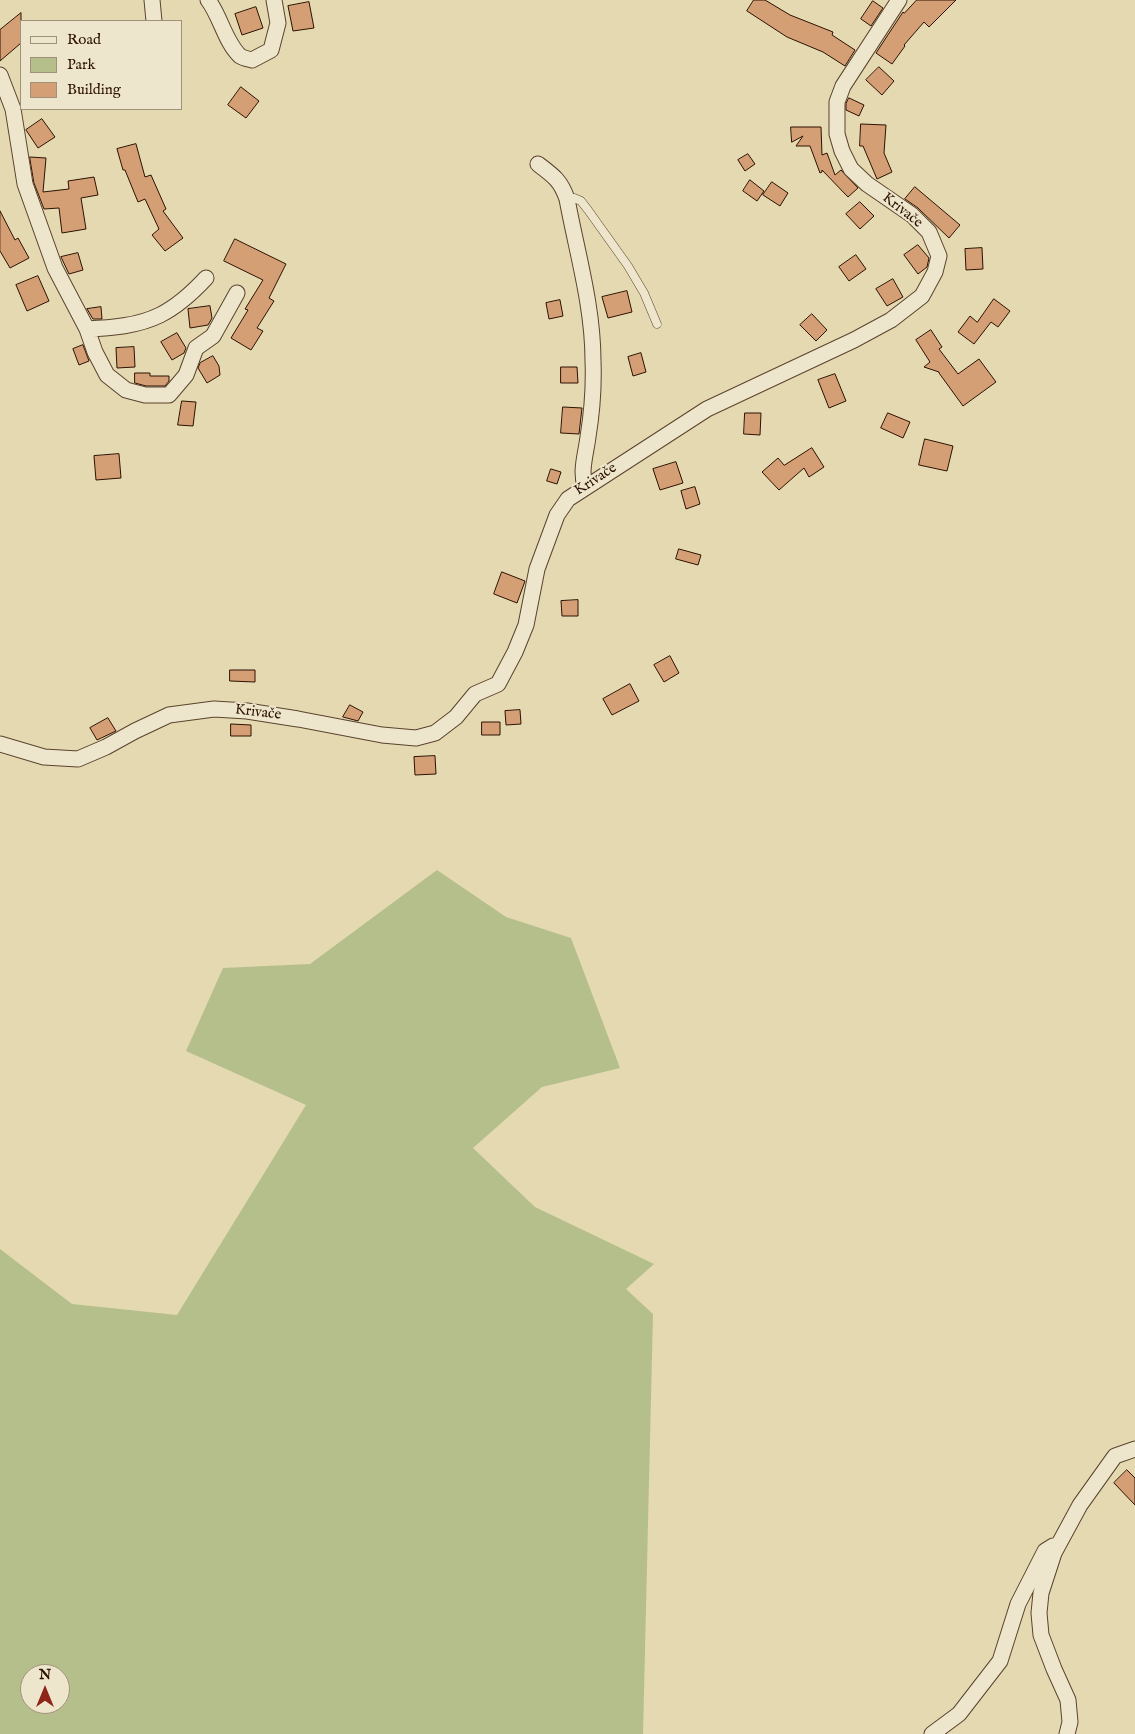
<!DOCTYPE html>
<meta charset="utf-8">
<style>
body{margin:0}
#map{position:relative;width:1135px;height:1734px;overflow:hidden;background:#e5d9b1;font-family:"IM FELL English",serif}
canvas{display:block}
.legend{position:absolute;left:20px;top:20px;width:162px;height:90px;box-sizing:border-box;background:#eee6cc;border:1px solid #a0917b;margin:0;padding:6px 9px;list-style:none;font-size:15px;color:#2c1101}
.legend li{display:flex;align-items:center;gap:10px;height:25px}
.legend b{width:25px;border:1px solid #a0917b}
.north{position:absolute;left:20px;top:1664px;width:50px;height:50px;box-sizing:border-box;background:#eee6cc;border:1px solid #a0917b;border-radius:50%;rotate:0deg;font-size:14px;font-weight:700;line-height:20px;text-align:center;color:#2c1101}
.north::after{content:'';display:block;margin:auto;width:18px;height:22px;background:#8f2418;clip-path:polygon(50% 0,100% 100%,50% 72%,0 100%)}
</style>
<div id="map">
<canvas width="1135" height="1734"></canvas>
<ul class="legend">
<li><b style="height:6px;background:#eee6cc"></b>Road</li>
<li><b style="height:14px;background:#b5bf8b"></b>Park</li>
<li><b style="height:14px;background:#d59f75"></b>Building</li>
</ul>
<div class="north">N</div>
</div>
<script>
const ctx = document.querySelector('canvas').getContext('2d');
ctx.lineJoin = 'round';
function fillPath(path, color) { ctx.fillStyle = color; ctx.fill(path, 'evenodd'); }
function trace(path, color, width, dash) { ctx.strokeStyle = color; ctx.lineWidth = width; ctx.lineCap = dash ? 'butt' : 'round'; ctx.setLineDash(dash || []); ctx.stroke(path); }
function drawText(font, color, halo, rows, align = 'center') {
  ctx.font = font + ' "IM FELL English",serif'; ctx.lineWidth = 4; ctx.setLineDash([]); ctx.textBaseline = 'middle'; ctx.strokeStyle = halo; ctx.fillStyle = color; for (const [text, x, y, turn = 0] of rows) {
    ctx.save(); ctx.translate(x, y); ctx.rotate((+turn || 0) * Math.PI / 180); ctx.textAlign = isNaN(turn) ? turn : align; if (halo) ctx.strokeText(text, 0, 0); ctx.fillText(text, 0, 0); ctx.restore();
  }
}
const green = new Path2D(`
 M437,870L506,917L571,938L620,1068L542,1087L473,1148L535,1207L654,1264L626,1289L653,1314L643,1734H0V1249L72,1304L177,1315L306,1105L186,1051L223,968L310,964ZM30,1674H60V1704H30Z`);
const building = new Path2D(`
 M754,0H765L790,15L833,32L832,35L855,50L845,66L823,52L787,37L747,11Z
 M917,0H956L929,27L924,22L904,45L905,46L892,64L876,53L903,12L904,13Z
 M873,1L883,8L871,26L861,19Z
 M309,2L314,28L293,31L288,6Z
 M256,7L263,28L242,35L235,14Z
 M21,13V43L0,61V30Z
 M879,67L894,81L882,95L866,80Z
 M241,87L259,101L246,118L228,105Z
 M849,98L864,105L859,116L846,110V104Z
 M42,119L55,137L38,148L26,130Z
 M861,124L886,125L884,153L892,172L877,179L863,146H860Z
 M791,127H821L822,155L827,153L835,175L841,170L858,188L848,197L822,170V172L820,173L810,146H796L803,136L792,142Z
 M136,144L145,177L151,175L166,209L163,211L183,238L165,251L152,235L159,229L145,199L138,202L125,170H123L117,149Z
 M748,154L755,164L745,171L738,160Z
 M30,157L46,158L43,192L69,189L68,181L94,177L98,195L81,198L86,229L62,233L59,208L44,209L34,183Z
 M750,180L764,191L757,201L743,191Z
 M772,182L788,193L780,206L763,195Z
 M915,187L960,225L949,238L918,208L905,199Z
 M860,202L874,216L860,229L846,214Z
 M0,211L15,240L18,238L29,258L10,268L0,251Z
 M235,239L286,264L269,298L274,301L257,328L263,331L251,350L231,338L248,310L245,309L263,280L224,261Z
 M918,245L929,258L927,267L918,274L904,255Z
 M982,248L983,269L966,270L965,249Z
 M78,253L83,270L69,274L61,257Z
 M856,255L866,269L849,281L839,267Z
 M38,276L49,301L27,311L16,285Z
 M893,279L903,297L887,306L876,289Z
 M627,291L632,312L608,318L602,297Z
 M994,299L1010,311L998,327L991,322L974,344L958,332L970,316L977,322Z
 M560,300L563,316L549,319L546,303Z
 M210,306L212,318L208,325L190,328L188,309Z
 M101,307L102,319H93L87,309Z
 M812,314L827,330L816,341L800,325Z
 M931,330L942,347L939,349L958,374L979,359L996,382L963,406L939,373V372L924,367L930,362L916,340Z
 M177,333L186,348L184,353L172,360L161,342Z
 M83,345L89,361L79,365L73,349Z
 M134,347L135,367L117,368L116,348Z
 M641,353L646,372L633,376L628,357Z
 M213,356L219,366L220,375L207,383L198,368L200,363Z
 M561,367H577L578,383H561Z
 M135,373H150V376H169V381L165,386H146L135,383Z
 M835,374L846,401L829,408L818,380Z
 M182,401L196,402L193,426L178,425Z
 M563,407L582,408L579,434L561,433Z
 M745,413H761L760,435L744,434Z
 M888,413L910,422L903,438L881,428Z
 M925,439L953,446L947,471L919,465Z
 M812,448L824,467L809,477L804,468L779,490L762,472L778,458L784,465Z
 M119,454L121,478L96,480L94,456Z
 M676,462L683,483L660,490L653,469Z
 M551,469L561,472L557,484L547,481Z
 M695,487L700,504L686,509L681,491Z
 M679,549L701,555L698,565L676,559Z
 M502,572L525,581L517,603L494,594Z
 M578,600V616H562L561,601Z
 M670,656L679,673L664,682L654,665Z
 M230,670H255V682L230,681Z
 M630,684L639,701L612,715L603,699Z
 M350,705L363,712L358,721L343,717Z
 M520,710L521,724L506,725L505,711Z
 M108,718L116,731L97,740L90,728Z
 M482,722H500V735H482Z
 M231,724L251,725V736H231Z
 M435,756L436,774L415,775L414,757Z
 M1127,1470L1135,1478V1505L1114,1483Z`);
const lane = new Path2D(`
 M567,199L574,198L581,201L588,210L628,266L644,293L657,324`);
const street = new Path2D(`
 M152,0L154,21
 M208,0C220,15 225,42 240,56C243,58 248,59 252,60L271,50L278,23L274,0
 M0,75L13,109L25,184L55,268L87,329L95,352L107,375L126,390L145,395H169L186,375L196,348L213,336L237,293
 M538,164C554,176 561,181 567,199C577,253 593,306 593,361C594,386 592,412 588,437C586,453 580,471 585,486
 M87,329C111,328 138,326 160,315C178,306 193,292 206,278
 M0,744L44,757L78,759L106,747L135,731L169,715L214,709L247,711L298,719L382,735L416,738L435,733L456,717L475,694L498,684L515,652L526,625L537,569L557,515L568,499L707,409L854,340L891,320L922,296L935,272L939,256L929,232L912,215L867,184L851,169L842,151L837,134V102L843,86L899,0
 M932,1734L959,1714L1000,1661L1018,1604L1045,1551L1053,1546
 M1067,1734L1070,1722L1068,1700L1054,1669L1041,1635L1039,1613L1041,1593L1054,1553L1080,1505L1115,1456L1135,1449`);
const streetNames = [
 ["Krivače",902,211,38],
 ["Krivače",596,480,-33],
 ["Krivače",258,713,7]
];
fillPath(green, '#b5bf8b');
fillPath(building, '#d59f75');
trace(building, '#2c1101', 1);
trace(lane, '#5a432d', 9);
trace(street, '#5a432d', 17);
trace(lane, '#eee6cc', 8);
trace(street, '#eee6cc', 15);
drawText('15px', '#2c1101', '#eee6cc', streetNames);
</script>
